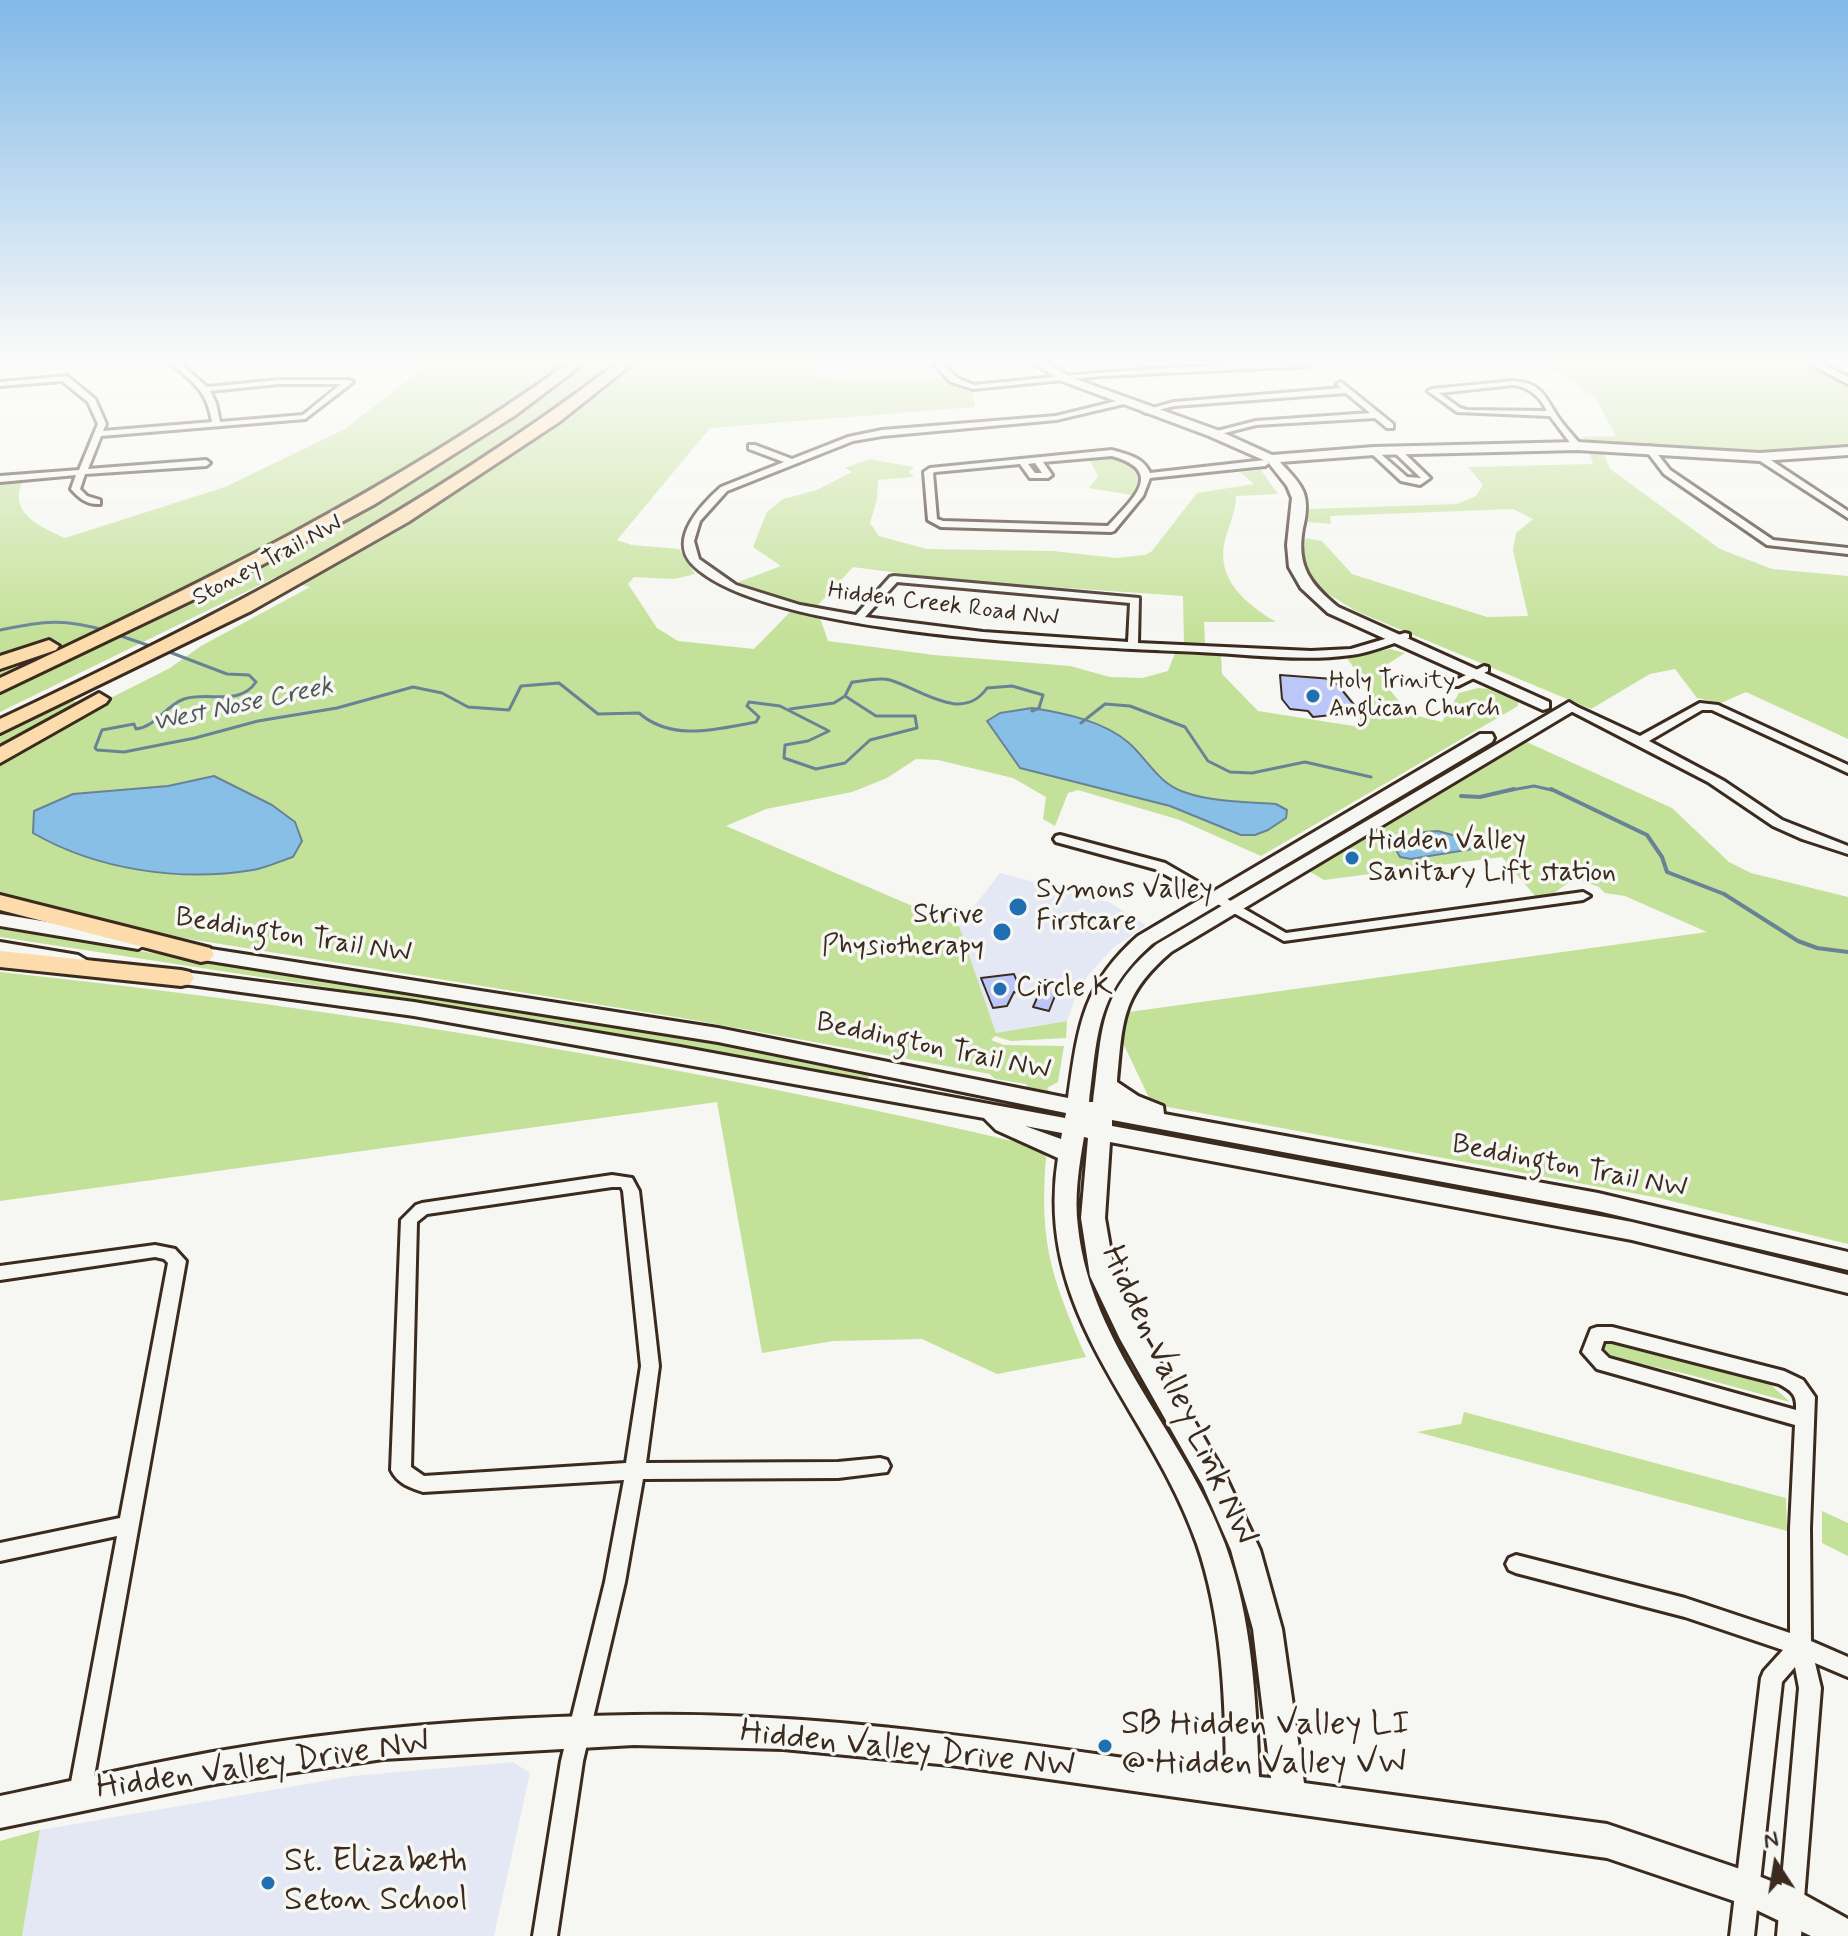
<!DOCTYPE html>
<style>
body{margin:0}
#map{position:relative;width:1848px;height:1936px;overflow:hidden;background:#f6f6f2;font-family:Mynerve,sans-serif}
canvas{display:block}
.north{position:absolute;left:1736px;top:1824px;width:80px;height:80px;-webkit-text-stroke:6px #f6f6f2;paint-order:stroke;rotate:348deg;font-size:22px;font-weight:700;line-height:32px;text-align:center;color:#3b2a1e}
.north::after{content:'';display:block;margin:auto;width:28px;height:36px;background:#3b2a1e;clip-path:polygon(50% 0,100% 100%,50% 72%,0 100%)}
</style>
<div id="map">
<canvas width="1848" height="1936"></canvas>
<div class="north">N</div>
</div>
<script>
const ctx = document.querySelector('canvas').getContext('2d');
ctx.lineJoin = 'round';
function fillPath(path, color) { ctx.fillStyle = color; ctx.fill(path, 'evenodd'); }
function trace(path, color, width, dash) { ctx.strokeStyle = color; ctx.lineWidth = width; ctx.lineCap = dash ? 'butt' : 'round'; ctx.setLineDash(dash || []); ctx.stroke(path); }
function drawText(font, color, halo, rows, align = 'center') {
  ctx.font = font + ' Mynerve,sans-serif'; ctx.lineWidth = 7; ctx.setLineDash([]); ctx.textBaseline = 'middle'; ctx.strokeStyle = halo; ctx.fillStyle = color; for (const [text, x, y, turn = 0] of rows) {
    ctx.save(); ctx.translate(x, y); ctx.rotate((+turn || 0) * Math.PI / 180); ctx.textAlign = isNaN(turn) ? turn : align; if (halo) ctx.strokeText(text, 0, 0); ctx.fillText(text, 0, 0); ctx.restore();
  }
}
const built = new Path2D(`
 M1000,873L1109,902L1146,925L1113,948L1089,974L1077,993L1067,1021L996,1033L959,926Z
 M513,1762L530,1773L494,1936H22L40,1830L353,1776Z`);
const green = new Path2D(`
 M428,364H822L813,377L872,380L945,378L955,387L972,390L975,407L710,428L617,540L632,545L679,549L695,574L674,579L634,577L628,584L657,628L678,641L754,649L790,612L820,618L828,641L934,655L1070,666L1110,677L1142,678L1168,671L1175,653L1221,655L1222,674L1258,711L1360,727V716L1375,699L1347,658L1390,649L1405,653L1386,665L1384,683L1410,714L1442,722L1459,693L1478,688L1488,689L1518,702V706L1261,856L1180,820L1078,790L1068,793L1055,826L1043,819L1046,797L1013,778L938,760L916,759L887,778L852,792L766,809L726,826L959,926L996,1033L1067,1021L1066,1038L1011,1041L995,1036L991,1040L1004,1045L1064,1046L1058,1082L1047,1088L1049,1091L1031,1092L1026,1084L995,1079L990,1074L682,1018L183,938L0,895V765L75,716L170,668L201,646L310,587L274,578L0,712V482L23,481C7,512 40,527 65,538L225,487L345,429Z
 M1545,364H1808L1848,385V446L1757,453L1591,442L1580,437L1616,436L1595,397Z
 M1589,450H1602L1610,469L1720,549L1772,569L1848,576V739L1746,692L1721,703L1697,698L1675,669L1650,674L1591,709L1356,611C1325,591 1296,581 1306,538L1322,541L1352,574L1487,617L1528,616L1513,550L1516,533L1533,519L1513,509L1330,516L1331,524L1307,522L1309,509L1457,504L1476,496L1483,485L1468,467L1593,464Z
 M1112,455C1126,458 1135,468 1139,482L1132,495L1089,488L1098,476L1089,458Z
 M869,459L914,467L909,472L914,477L878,480L877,499L870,523L879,536L927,549L1053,551L1116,558L1145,555L1152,551L1197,493L1254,484L1240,472L1261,470L1278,494L1236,496C1236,511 1229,526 1225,540C1215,579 1246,604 1276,622H1204L1205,644L1184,643L1183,596L951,580L853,567L817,606L766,595L736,583L781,566L753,547L767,512L783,499L817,490L852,472L845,468Z
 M70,700L77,702L0,750V733Z
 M1520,739L1672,808L1729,862L1751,873L1848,897V1244L1659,1198L1152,1104L1123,1043L1129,1012L1707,932L1625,896L1605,893L1599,887L1585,882L1571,881L1554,893L1535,896L1502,857L1324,880L1305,869Z
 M0,929L665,1034L869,1076L867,1080L779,1067L560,1023L0,937Z
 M0,972C349,1009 696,1066 1038,1147L1046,1157C1039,1245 1052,1278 1086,1357L997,1374L922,1339L833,1341L762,1353L717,1102L0,1201Z
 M1608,1342L1770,1384L1790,1402L1687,1374L1609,1357L1603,1351V1345Z
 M1464,1412L1786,1498L1787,1531L1417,1432L1461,1424Z
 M1822,1511L1848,1523V1556L1822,1543Z
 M40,1830L22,1936H0V1841Z`);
const water = new Path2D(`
 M1032,708C1064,713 1104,721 1129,743C1148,760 1158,783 1184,792C1211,802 1247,802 1276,804L1287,810L1286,818L1268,830L1255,835H1241L1170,806L1020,768L987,721L1000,713Z
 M214,776L272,805L295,822L302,841L293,857C280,861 266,868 253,870C180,882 97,870 33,833L34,811L73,794L168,786Z
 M1438,831L1477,842L1478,848L1411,859L1400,857L1396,850L1424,832Z`);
const streamFar1 = new Path2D(`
 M0,630C43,621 64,618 107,631
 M115,634L156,648
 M164,650L227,674L249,675L256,682C239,707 208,691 184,699C165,706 157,726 136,729L134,724L102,730L95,748L97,750L124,752L195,738L258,721L337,708L413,687L442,693L468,707L509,710L521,686L559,683L598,714L639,713C672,742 717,729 756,722L759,717L747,706L749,702L780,706L829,731L808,741L785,745L784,758L816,769L845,763L870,740L917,728L915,716H876L845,696L852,682C864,681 879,677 890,680C921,689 962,724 987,688L1012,686L1043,695L1039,708L1032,711
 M790,709L834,703L845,696
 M1081,723L1105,704L1130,706L1185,727L1208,761L1230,772L1252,773L1305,762L1371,777
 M1506,791L1534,786L1556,791`);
const stream = new Path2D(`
 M1551,789L1647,835L1662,857L1667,872L1724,894L1798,941L1817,948L1848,952
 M1461,796L1480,797L1514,789`);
const building = new Path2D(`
 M1280,675L1333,679L1360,712L1313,717L1308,711L1290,709L1282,699Z
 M1014,974L1022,994L1014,992L1007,1006L993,1008L981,978Z
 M1045,980L1060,983L1049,1011L1033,1007Z`);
const street = new Path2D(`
 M172,364H181L207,387L279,380H349L353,382L305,419L101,436L88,469L206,460L210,463L206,466L85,474L80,489L87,496L100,500V504C87,505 79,498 71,489L76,475L0,482V476L79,470L98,424L88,402L62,381L0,386V382L67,376L95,399L106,424L103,431L212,422C207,391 195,384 172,364ZM279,384H341L303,415L220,422L216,403L210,391Z
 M934,364H942L957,378L974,385C1086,373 1199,363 1312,364L1308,366L1102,376L973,389L951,382Z
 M1513,381C1540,383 1543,393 1556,414C1562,424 1572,434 1580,444V448H1574L1550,416L1457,412L1428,391L1432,389ZM1513,385C1529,387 1540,396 1547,411L1467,410L1460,408L1439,393Z
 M1341,382L1393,424V428H1387L1375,418L1256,425L1213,436L1209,433L1256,421L1370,413L1346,393L1174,406L1146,413L1142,411L1174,402L1341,388L1337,384Z
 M1121,400H1124V404L1056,420L882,436L853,441L727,491L700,521L694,541L699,559L736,585L800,605L856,615L890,577L894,576L1139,598L1138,643L1311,651L1351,649L1405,633L1409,634V638C1390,644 1370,653 1351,655C1301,662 1249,654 1199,652C1092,647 762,637 692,564C668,538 703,503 721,487L784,462L749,449V445H755L792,459L848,437L882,430L1056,416ZM897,582L1130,603L1128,642L983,632L865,617Z
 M1649,446L1652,447L1670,470L1773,540L1848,548V554L1767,545L1664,474L1645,449Z
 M1374,448L1407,477L1421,478L1393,451L1400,449L1430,478L1420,485L1401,481L1371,453V449Z
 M1112,450C1128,455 1143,457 1150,473L1265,460L1269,463L1265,466L1150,478L1143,496L1114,531L1111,532L941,527L928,520L924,472L930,468ZM1112,456C1166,471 1133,499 1108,526L943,521L937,519L933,473L935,472L1020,464L1030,478H1048L1052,475L1043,462ZM1035,463L1042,473H1035L1028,464Z
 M1757,455H1763L1848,511V518L1757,459Z
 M1484,666L1488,667V671L1458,686H1450L1448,684Z
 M1700,703L1718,705L1848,765V773L1712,710H1702L1649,741L1724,781L1782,820L1848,846V854L1802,839L1773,826L1708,782L1563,707L1569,704L1573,705L1640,736Z
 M1060,835L1165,863L1286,933L1583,892L1590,896L1583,900L1284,941L1155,869L1056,842L1054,839L1056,836Z
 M612,1175L632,1178L639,1191L659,1366L646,1463L838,1462L880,1458L887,1460L890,1466L887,1472L838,1478L643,1479L625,1582L583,1761L557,1936H533L561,1761L605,1582L624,1480L423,1492C409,1487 398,1484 391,1470L401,1220L416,1205L422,1203ZM612,1187H621L623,1191L641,1366L626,1463L424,1476L411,1467L417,1222L427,1214Z
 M155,1245L175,1249L186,1261L91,1793L88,1801L80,1804L72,1801L69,1793L117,1536L0,1561V1543L120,1518L168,1263L164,1259L155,1257L0,1280V1266Z
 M1597,1327H1612L1784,1371L1803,1380L1815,1397L1810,1528L1811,1641L1848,1657V1677L1815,1663L1821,1688L1801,1936H1777L1799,1688L1795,1667L1782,1682L1754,1936H1730L1761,1678L1764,1671L1783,1650L1685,1617L1516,1573L1509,1570L1506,1564L1509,1558L1516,1555L1685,1598L1790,1633V1528L1795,1425L1597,1369L1582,1352L1591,1329ZM1604,1341H1612L1779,1384C1792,1391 1797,1395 1796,1410L1609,1358L1601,1350Z`);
const secondary = new Path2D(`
 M1036,364H1049L1070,377L1217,430L1272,455L1374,447L1577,442L1760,453L1848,447V455L1760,461L1577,450L1374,455L1280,462C1288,471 1298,480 1303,491C1308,503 1306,516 1303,528C1296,566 1310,584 1338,607L1549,702V708L1543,710L1328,613L1301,588L1289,567L1287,545L1292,498L1287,486L1268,462L1209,436L1062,381Z
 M1810,364H1823L1848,377V384Z
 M1569,702L1577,707L1575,710L1171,952C1121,995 1123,1020 1117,1082L1138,1096L1163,1106L1164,1114L1598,1193L1848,1252V1270L1598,1211L1112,1120V1126L1632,1222L1848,1275V1293L1632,1240L1110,1142L1105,1218L1115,1276L1138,1325L1222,1469L1260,1550L1282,1629L1304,1783L1607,1824L1746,1871L1803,1894L1848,1919V1936H1811L1746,1905L1607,1858L950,1765L783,1749L634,1745L383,1759L214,1784L0,1828V1796C71,1781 142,1765 213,1752C351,1728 494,1717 633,1715C832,1711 1030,1746 1226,1772C1225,1696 1222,1617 1197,1544C1149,1407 1033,1316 1058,1158L996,1130L984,1118L414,1016L169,982L159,976L169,970L414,1002L680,1047L1065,1118L1066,1113L718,1042L185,957L175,951L185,945L718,1028L1068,1098C1078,1028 1082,985 1138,936L1480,734H1492L1494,738L1492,742L1152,944C1096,994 1098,1032 1089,1102H1093C1103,1030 1097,994 1157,944ZM1025,1126L1062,1133L1061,1139ZM1084,1137L1088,1138L1081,1218L1090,1276L1120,1339L1203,1486L1231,1550L1253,1629L1271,1778L1259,1777C1256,1699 1252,1618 1225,1544C1186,1436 1090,1345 1078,1227C1074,1197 1079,1166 1084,1137Z
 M0,914L138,937L148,943L138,949L0,926Z
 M0,942L78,955L88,961L78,967L0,954Z`);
const highway = new Path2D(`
 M567,364H583L514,416L375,504L230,582L0,692V678C197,586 390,491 567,364Z
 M616,364H632L559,422L408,522L251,611L0,733V719C219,616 422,511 616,364Z
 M49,640L59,646L56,650L0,669V656Z
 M99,693L109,699L106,703L0,763V747Z
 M0,895L210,948L214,954L210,960L201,962L0,910Z
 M0,951L181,970L190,972L194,978L190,984L181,986L0,967Z`);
const markers = [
 [1313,696,8,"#1f6fb2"],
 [1352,858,8,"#1f6fb2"],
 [1018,907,10,"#1f6fb2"],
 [1002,932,10,"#1f6fb2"],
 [1000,989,8,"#1f6fb2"],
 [1105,1746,8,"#1f6fb2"],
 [268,1883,8,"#1f6fb2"]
];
const farStreetnames = [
 ["Stoney Trail NW",268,562,-28],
 ["Hidden Creek Road NW",943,606,7]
];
const farPoinames = [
 ["Holy Trinity",1329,682],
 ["Anglican Church",1329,710]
];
const farWaternames = [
 ["West Nose Creek",243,706,-12]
];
const poiNames = [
 ["Hidden Valley",1368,842],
 ["Sanitary Lift station",1368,874],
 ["Symons Valley",1036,891],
 ["Firstcare",1036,923],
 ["Strive",984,916,"right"],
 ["Physiotherapy",984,948,"right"],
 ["Circle K",1016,989]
];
const streetNames = [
 ["Beddington Trail NW",293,937,9],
 ["Beddington Trail NW",933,1048,12],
 ["Beddington Trail NW",1569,1168,11]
];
const nearStreetnames = [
 ["Hidden Valley Link NW",1177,1396,65],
 ["Hidden Valley Drive NW",907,1751,6],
 ["Hidden Valley Drive NW",263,1767,-8]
];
const nearPoinames = [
 ["SB Hidden Valley LI",1121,1726],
 ["@ Hidden Valley VW",1121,1765],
 ["St. Elizabeth",284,1863],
 ["Seton School",284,1902]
];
fillPath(built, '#e4e8f4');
fillPath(green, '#c4e199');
fillPath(water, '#87bfe6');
trace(water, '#698396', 2);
trace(streamFar1, '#698396', 3);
trace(stream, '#698396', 4);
fillPath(building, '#bac7f8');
trace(building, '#3b2a1e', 2);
trace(street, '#3b2a1e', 6);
trace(secondary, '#3b2a1e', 6);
trace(highway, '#3b2a1e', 6);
fillPath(street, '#f6f6f2');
fillPath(secondary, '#f6f6f2');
fillPath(highway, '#fcdcac');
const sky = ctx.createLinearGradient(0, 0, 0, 635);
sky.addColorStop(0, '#81b8e7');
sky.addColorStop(0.57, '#fbfbf9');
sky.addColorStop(1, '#fbfbf900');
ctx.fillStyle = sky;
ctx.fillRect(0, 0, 1848, 635);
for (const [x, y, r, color] of markers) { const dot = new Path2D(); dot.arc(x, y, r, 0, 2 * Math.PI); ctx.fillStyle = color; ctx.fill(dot); trace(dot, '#f6f6f2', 3); }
drawText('24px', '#3b2a1e', '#f6f6f2', farStreetnames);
drawText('24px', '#3b2a1e', '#f6f6f2', farPoinames, 'left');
drawText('italic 26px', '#52575a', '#f6f6f2', farWaternames);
drawText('28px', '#3b2a1e', '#f6f6f2', poiNames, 'left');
drawText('28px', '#3b2a1e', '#f6f6f2', streetNames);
drawText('34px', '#3b2a1e', '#f6f6f2', nearStreetnames);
drawText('34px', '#3b2a1e', '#f6f6f2', nearPoinames, 'left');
</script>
